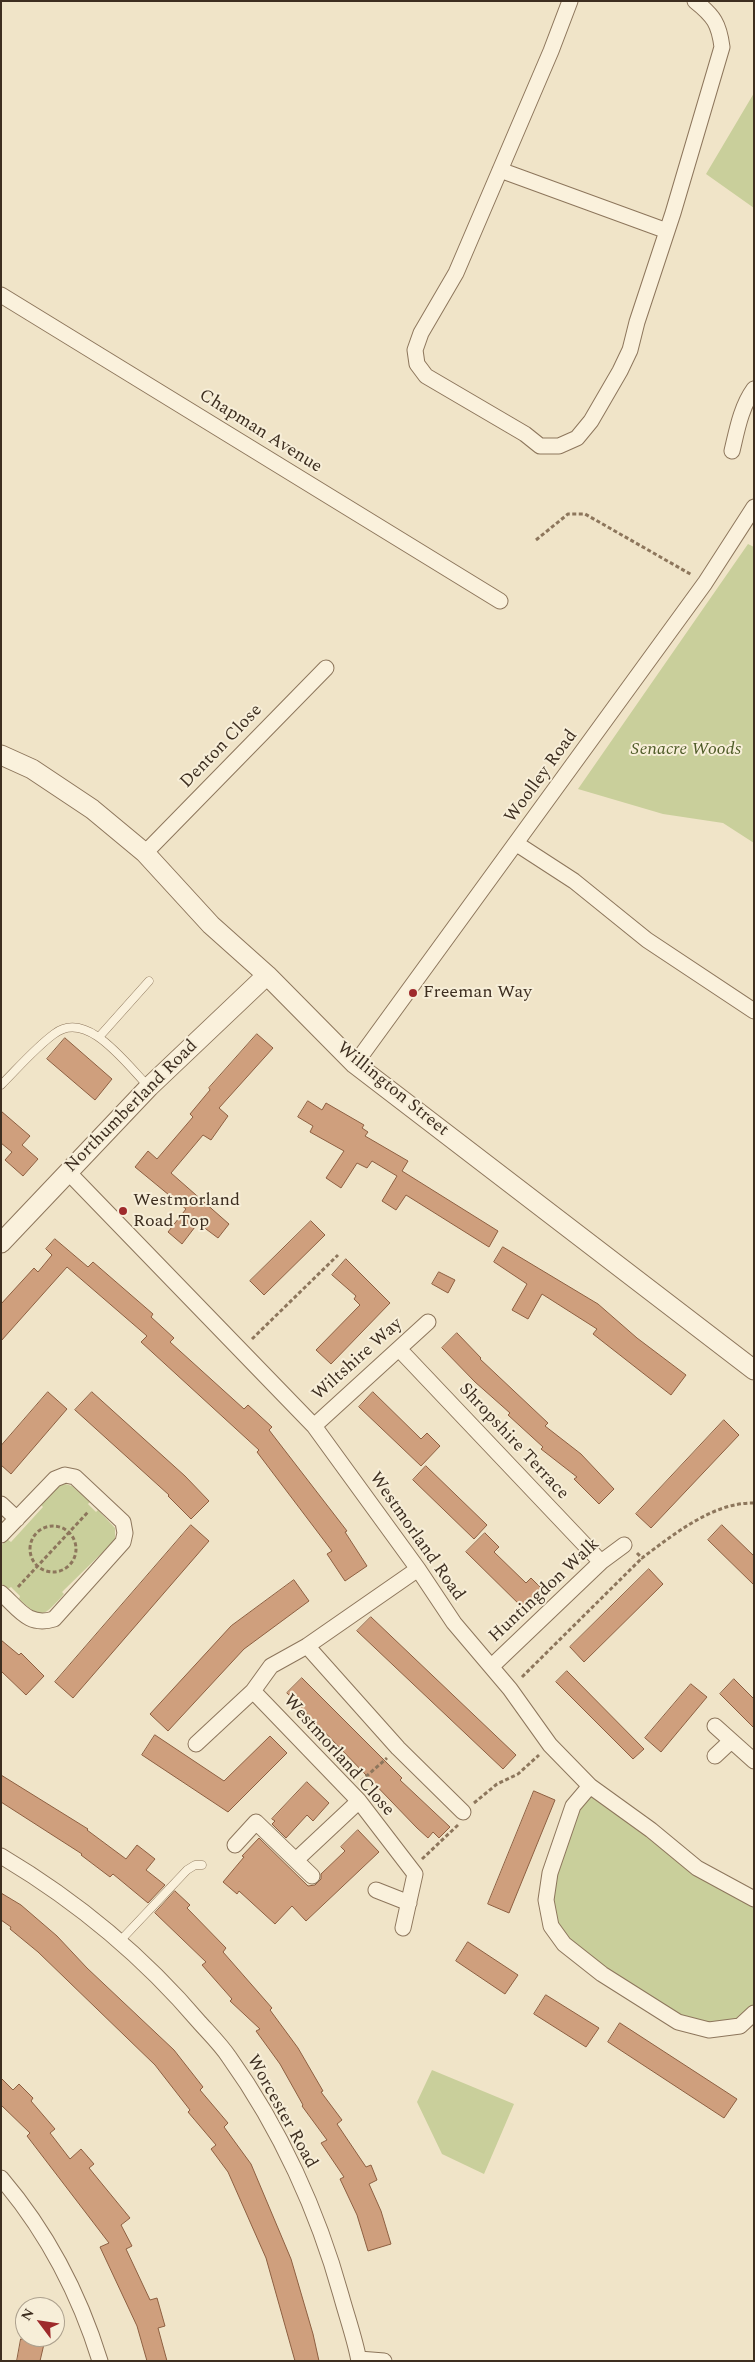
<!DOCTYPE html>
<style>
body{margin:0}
#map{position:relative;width:755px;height:2362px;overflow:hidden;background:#f0e4c8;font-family:Spectral,serif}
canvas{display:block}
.frame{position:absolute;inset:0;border:2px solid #3d2e20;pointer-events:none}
.north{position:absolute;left:15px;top:2297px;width:50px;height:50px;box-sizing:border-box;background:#f7eed8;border:1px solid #ada18e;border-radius:50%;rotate:301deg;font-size:14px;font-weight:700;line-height:20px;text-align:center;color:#3d2e20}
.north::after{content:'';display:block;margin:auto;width:18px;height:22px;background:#9e2a2b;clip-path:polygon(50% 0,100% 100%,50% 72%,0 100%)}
</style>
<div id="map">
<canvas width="755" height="2362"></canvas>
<div class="frame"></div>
<div class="north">N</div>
</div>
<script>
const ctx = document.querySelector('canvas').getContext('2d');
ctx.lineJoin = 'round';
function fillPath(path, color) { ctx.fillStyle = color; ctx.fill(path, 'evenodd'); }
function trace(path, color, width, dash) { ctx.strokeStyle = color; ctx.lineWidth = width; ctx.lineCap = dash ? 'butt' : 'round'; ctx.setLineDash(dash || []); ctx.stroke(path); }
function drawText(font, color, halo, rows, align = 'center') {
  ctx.font = font + ' Spectral,serif'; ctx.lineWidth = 4; ctx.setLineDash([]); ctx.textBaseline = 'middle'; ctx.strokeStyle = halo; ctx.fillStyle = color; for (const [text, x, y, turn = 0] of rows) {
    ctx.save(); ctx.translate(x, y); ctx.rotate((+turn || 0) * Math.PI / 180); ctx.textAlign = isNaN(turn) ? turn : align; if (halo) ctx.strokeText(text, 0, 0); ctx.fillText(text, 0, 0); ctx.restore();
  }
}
const green = new Path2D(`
 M754,93V208L706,174Z
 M748,544L754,547V843L723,823L663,814L578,789Z
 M65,1484L72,1486L90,1502L88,1504L96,1512L98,1510L115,1528V1540L62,1592L64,1594C43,1617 42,1620 19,1599L20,1596L11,1587L8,1589L1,1583V1546L7,1539L11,1542L43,1507L41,1505L59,1486Z
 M590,1786L754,1899V2013L740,2026L678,2022L551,1926L550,1873Z
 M432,2070L514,2104L484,2174L442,2154L417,2102Z`);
const building = new Path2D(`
 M257,1034L273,1048L219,1108L228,1116L211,1140L203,1135L171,1173L229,1224L218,1238L198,1223L182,1244L168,1232L186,1209L135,1167L148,1151L157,1159L193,1117L190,1114L210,1090L209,1088Z
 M65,1038L112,1079L95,1100L47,1059Z
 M308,1101L322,1110L326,1103L364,1125L362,1128L368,1132L365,1136L408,1161L402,1171L498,1231L489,1247L406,1195L396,1210L382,1201L397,1176L372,1161L367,1168L357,1163L341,1188L326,1178L344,1151L310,1132L313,1126L298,1117Z
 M1,1111L30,1136L22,1145L38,1159L23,1176L5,1160L12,1152L1,1143Z
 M311,1221L325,1235L264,1295L250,1281Z
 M55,1239L88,1267L93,1262L153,1314L151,1317L174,1338L170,1342L244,1409L248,1405L272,1427L269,1430L347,1531L345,1532L367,1566L345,1581L327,1554L332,1551L257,1452L259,1450L141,1342L147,1336L67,1267L1,1341V1304L34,1268L38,1272L52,1255L46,1249Z
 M503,1247L598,1304L637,1338L686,1375L671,1395L593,1334L597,1329L542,1294L528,1319L512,1310L527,1284L494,1262Z
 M346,1259L390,1303L331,1364L316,1350L360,1305L354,1299L356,1296L332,1275Z
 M439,1272L455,1280L448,1293L432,1284Z
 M457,1333L481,1358L480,1359L548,1423L545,1426L581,1454L614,1489L599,1504L574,1479L577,1477L541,1449L543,1447L508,1415L510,1413L475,1382L442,1348Z
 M48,1392L67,1409L11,1474L1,1465V1446Z
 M92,1392L185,1476L209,1501L191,1519L168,1496L169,1495L75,1410Z
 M373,1392L421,1439L427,1433L440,1446L421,1466L359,1407Z
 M724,1420L739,1435L651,1528L636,1514Z
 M426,1466L487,1525L474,1539L413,1480Z
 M191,1525L209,1541L73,1698L55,1682Z
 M722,1525L754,1556V1585L708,1540Z
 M485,1533L499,1547L494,1552L526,1583L531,1578L546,1593L527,1612L466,1552Z
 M649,1569L663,1584L584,1662L570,1647Z
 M294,1580L309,1601L244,1649L168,1731L150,1714L231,1626Z
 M371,1617L516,1755L503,1769L357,1631Z
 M1,1640L19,1655L21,1653L44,1676L26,1695L1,1671Z
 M567,1671L644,1749L633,1759L556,1682Z
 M302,1678L402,1778L400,1780L450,1827L439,1838L433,1832L428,1838L417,1828L287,1693Z
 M734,1679L754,1699V1728L720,1694Z
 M691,1684L707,1697L661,1752L645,1738Z
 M155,1735L224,1781L270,1736L287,1753L228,1812L142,1755Z
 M1,1775L88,1829L87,1830L126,1859L137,1845L155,1859L146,1870L165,1885L148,1903L113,1874L110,1877L81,1855L82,1854L1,1802Z
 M307,1782L329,1803L313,1821L307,1815L286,1838L272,1824L275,1821L272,1819Z
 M534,1791L555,1800L509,1913L488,1904Z
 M358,1830L379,1852L306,1921L292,1906L275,1924L239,1891L237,1894L223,1882L244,1857L242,1856L259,1838L308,1886L315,1885L321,1879V1874L345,1851L341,1847Z
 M175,1891L190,1905L187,1908L226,1948L223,1952L272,2008L270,2010L298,2048L323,2091L321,2092L342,2120L337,2124L366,2167L371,2165L377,2180L369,2184L381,2211L391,2244L368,2251L357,2215L340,2179L344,2177L321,2143L327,2140L302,2106L303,2105L280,2064L256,2031L260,2029L230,2001L232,1999L202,1965L206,1962L155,1913Z
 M1,1893L21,1905L57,1936L87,1968L174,2050L203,2087L200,2090L228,2123L224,2127L251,2164L291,2259L313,2334L319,2361H295L266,2258L228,2172L211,2149L216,2145L188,2112L190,2110L155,2065L38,1952L10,1929L11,1927L1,1920Z
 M468,1942L518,1975L505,1994L456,1961Z
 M546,1995L599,2028L586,2047L534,2014Z
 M620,2023L737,2099L724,2118L608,2042Z
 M1,2078L13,2090L19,2084L33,2098L31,2101L55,2129L50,2133L70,2159L81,2149L94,2164L89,2168L130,2218L121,2225L132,2246L126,2249L150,2300L157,2298L165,2326L158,2328L167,2361H147L137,2326L100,2247L109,2243L27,2136L30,2133L1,2105Z
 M21,2339L44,2344L40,2361H17Z`);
const path = new Path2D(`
 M536,540L568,514H585L692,575
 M252,1339L338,1255
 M30 1549a23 23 0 1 1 46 0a23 23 0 1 1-46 0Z
 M637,1553L642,1558C673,1535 713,1502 754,1503
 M18,1587L89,1511
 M522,1677L642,1558
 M361,1781L387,1758
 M474,1803L497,1784L518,1774L539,1755
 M422,1859L458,1825`);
const service = new Path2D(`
 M99,1037L149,981
 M1,1085C18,1068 35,1048 54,1034C87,1008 127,1065 149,1087
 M119,1942L187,1870L195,1865H202`);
const minor = new Path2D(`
 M570,1L551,51L456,273L421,333L415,350L417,364L426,376L525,434L540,446H559L577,438L591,421L620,371L630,350L637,322L673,213L722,47C719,24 714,16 695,1
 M500,170L667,231
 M1,295L500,601
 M732,451C737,430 741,407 754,389
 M517,844L574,881L647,940L754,1011
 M145,853L326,668
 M355,1064L705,583L754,507
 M68,1172L314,1426L418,1569L454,1623L510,1689L550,1745L590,1786L651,1830L697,1868L754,1899
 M399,1349L601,1562
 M314,1426L428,1322
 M1,1504L17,1519
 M1,1535L55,1479L65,1475L75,1477L123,1522L125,1533L123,1542L54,1619C28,1627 19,1609 1,1593
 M307,1646L398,1748L463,1812
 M492,1666L601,1562L624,1545
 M253,1691L359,1801L415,1874L403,1928
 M715,1726L754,1761
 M196,1744L253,1691L271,1666L307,1646L418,1569
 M715,1756L731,1741
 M590,1786L573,1806L550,1873L546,1900L551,1926L564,1944L602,1974L678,2022L709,2030L740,2026L754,2013
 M235,1845L256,1822L312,1876
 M1,1856C75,1900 144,1957 200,2023C210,2034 221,2045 229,2057C280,2128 318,2212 341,2295C347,2317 355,2339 359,2361
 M296,1860L359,1801
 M376,1890L409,1903
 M1,2178C47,2232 79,2293 100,2361
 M359,2359L384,2361`);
const tertiary = new Path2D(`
 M1,755L32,769L92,809L145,853L211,925L267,975L355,1064L754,1370
 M1,1243L149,1087L267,975`);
const markers = [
 [413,993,5,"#9e2a2b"],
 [123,1211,5,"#9e2a2b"]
];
const streetNames = [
 ["Chapman Avenue",260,432,32],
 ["Denton Close",222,747,-46],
 ["Woolley Road",542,777,-54],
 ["Willington Street",392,1090,39],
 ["Northumberland Road",132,1107,-45],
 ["Wiltshire Way",358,1360,-42],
 ["Shropshire Terrace",513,1442,47],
 ["Westmorland Road",416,1537,55],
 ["Huntingdon Walk",545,1591,-43],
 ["Westmorland Close",338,1756,48],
 ["Worcester Road",281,2112,61]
];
const parkNames = [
 ["Senacre Woods",686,750]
];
const poiNames = [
 ["Freeman Way",423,993],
 ["Westmorland",133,1201],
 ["Road Top",133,1222]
];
fillPath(green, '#c9cf9b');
fillPath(building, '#cf9f7d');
trace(building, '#8d5f41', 1);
trace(service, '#8d765c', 9);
trace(minor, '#8d765c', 17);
trace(tertiary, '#8d765c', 21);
trace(path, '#8d765c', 3, [4, 2.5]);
trace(service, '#faf1dc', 8);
trace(minor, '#faf1dc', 15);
trace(tertiary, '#faf1dc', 19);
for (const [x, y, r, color] of markers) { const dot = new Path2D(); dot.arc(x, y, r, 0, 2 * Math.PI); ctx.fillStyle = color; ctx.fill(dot); trace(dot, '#f7eed8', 2); }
drawText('18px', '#3d2e20', '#f7eed8', streetNames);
drawText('italic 18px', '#4d5a26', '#f7eed8', parkNames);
drawText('18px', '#3d2e20', '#f7eed8', poiNames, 'left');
</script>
